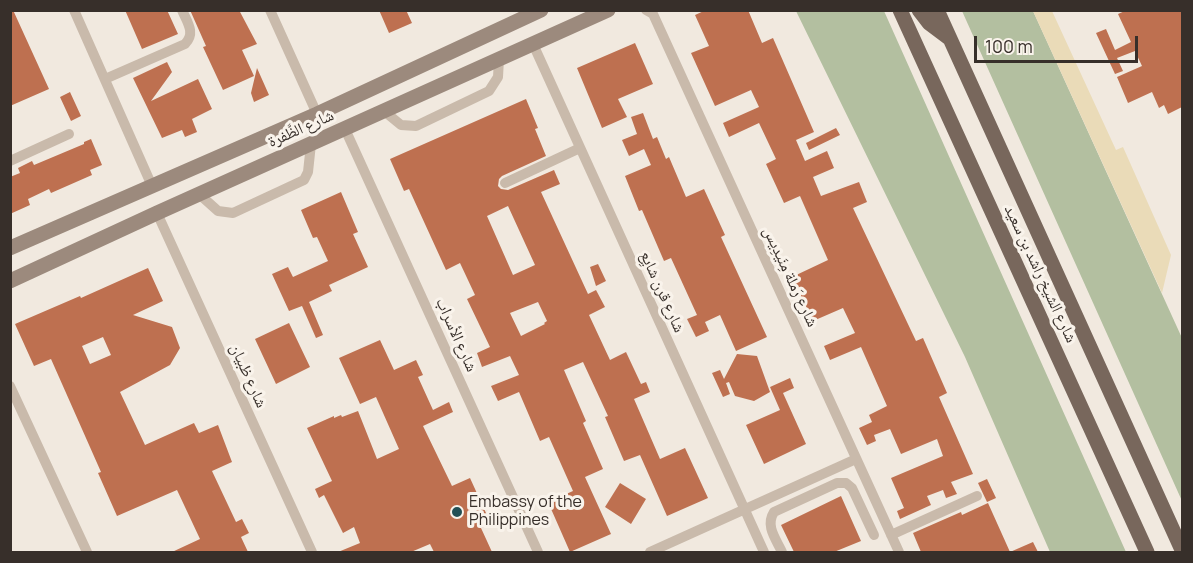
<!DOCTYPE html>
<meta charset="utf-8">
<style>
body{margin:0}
#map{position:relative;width:1193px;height:563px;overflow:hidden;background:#f1e9df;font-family:Manrope,sans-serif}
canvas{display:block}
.frame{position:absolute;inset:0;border:12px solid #372f2a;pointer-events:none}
.scale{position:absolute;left:974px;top:36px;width:164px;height:27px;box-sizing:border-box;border:3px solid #372f2a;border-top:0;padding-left:8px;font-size:18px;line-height:21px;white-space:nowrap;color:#372f2a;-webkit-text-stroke:4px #f9f3eb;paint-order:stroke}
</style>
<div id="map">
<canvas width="1193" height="563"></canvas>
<div class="frame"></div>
<div class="scale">100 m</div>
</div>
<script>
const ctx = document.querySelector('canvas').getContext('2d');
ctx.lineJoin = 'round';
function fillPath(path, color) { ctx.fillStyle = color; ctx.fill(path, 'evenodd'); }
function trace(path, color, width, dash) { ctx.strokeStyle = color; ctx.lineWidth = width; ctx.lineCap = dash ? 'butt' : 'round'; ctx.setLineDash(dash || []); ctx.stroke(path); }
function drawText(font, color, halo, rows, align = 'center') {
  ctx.font = font + ' Manrope,"Noto Naskh Arabic",sans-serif'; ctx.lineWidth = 6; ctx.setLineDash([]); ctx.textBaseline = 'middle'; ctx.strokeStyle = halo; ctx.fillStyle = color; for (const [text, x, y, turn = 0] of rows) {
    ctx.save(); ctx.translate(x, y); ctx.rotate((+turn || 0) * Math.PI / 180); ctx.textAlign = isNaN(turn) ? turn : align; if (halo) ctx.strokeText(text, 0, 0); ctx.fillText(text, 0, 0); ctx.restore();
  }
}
const green = new Path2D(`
 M796,11H884L1126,552H1050L965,357Z
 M962,11H1033L1182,338V501Z`);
const sand = new Path2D(`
 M1033,11H1052L1116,150L1123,147L1171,255L1162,293Z`);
const building = new Path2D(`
 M10,10H13L49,89L10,106Z
 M125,10H167L178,34L142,49Z
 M190,10H239L257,44L242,50L254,76L223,90L203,47L206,46Z
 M379,10H406L412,23L389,33Z
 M706,10H748L762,43L773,38L814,132L796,140L805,161L827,151L834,168L813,177L821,196L859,182L867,202L853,208L916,341L923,338L947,393L939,397L973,474L951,482L957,494L946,498L943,490L927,496L931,505L900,519L897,511L904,508L891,478L943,456L937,439L901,454L890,429L874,435L876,441L867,445L859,428L872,422L869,415L887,406L861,347L830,360L824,346L855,333L843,308L813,321L792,277L828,260L800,196L784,203L766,164L776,159L759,123L729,137L723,123L759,107L751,90L715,106L691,53L709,46L695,15Z
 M1127,10H1182V107L1168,114L1164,105L1159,108L1152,92L1128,103L1117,77L1142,66L1135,51L1117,58L1123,71L1115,74L1096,33L1106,29L1115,50L1131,42L1118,14Z
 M635,43L653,84L618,99L627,117L602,128L577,68Z
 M167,62L172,72L151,101L198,79L212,109L192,119L197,132L185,137L182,130L162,138L133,78Z
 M257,68L269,95L254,102L251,93Z
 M70,92L81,116L71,121L60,97Z
 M526,99L538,128L535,129L546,156L502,176L499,179L498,186L501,189L508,190L554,170L560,184L541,192L588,294L596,290L605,307L589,315L610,360L626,352L641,384L646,382L650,392L634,399L660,459L685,448L708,498L667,516L640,455L624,461L605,417L608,416L583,362L564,370L586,421L583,423L603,469L585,477L611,534L570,552L548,502L573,491L549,437L540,441L519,392L498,401L491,386L519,375L510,356L482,367L477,353L490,347L467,299L475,295L460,263L446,270L409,189L404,191L390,159ZM508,206L535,265L513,275L487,216ZM538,302L547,321L544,323L545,324L521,336L510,313Z
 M643,113L653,139L657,137L666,159L669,157L686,197L704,189L725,235L721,237L767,337L736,351L720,315L705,322L709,331L696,337L687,319L697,315L671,258L664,261L642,210L639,211L625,176L651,165L644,149L629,156L622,140L637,134L631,117Z
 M836,128L840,135L809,150L806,143Z
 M91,139L102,165L90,170L92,175L51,193L49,189L28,199L30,205L10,214V177L20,173L18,168L32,161L34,165L84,144V142Z
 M341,192L358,232L353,234L368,267L329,285L332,291L309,302L323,335L316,338L302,306L289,311L272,274L288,267L293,277L328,261L317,237L313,238L301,210Z
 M598,264L606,281L596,286L590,267Z
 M148,268L163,301L133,315L172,327L180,348L170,365L120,392L145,445L194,423L199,433L218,425L232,462L212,471L236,522L242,519L249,533L241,537L248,552H172L200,539L177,490L117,516L98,473L101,472L51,359L34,366L15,324L80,296L81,298ZM103,337L111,355L90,364L82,346Z
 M289,323L310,367L276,384L255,339Z
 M380,340L394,370L416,360L423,375L418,377L433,410L449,402L453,412L423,426L452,486L470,478L491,524L481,528L492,552H434L430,544L411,552H338L360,543L354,527L343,533L324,495L319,498L315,489L332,481L307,428L334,416V418L341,415L342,417L358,411L377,459L399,449L376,397L360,404L339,358Z
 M737,354L757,356L770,392L754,401L735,396L729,382L726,383L730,394L723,397L712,373L720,370L724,379Z
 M790,378L794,388L783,393L806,444L764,464L746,425L780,410L770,387Z
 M987,479L996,498L987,502L978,483Z
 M620,483L646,499L631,524L605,507Z
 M841,496L861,541L834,552H794L781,525Z
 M988,503L1010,552L1033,542L1038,552H921L913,533L961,512L962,515Z`);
const minor = new Path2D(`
 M74,10L152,186
 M270,10L317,114
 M646,10L653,14L899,552
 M533,44L764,552
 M105,79L185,44C196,33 187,22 182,10
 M384,111L401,125L416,126L489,91L498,77L499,59
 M345,129L538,552
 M10,161L69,134
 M505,183L580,148
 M199,194L218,211L233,213L304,180L308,172L311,144
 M157,213L312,552
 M10,386L87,552
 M891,535L977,496
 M650,552L856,459
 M782,552C776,539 765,526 774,512L837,483H846L852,488L874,535`);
const secondary = new Path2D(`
 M10,248L317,114L541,10
 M10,281L157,213L608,10`);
const primary = new Path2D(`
 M900,10L1147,552
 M919,10L929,23L949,38
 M937,10L1182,550`);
const markers = [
 [457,512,6,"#225056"]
];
const streetNames = [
 ["شارع الظَّفرة",301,129,-24],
 ["شارع الشيخ راشد بن سعيد",1040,274,65],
 ["شارع رَملة مِنَيدِيس",790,277,65],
 ["شارع قرن شايِع",662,292,66],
 ["شارع الأسراب",456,335,66],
 ["شارع ظبيان",248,376,66]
];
const poiNames = [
 ["Embassy of the",469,503],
 ["Philippines",469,521]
];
fillPath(green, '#b3bfa0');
fillPath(sand, '#eadbb8');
fillPath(building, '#be7050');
trace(minor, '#c9baab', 10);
trace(secondary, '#9c8a7d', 15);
trace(primary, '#78675c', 15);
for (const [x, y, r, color] of markers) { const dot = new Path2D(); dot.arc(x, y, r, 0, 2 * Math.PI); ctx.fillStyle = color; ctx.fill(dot); trace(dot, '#f9f3eb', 2); }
drawText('16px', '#372f2a', '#f9f3eb', streetNames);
drawText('16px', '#372f2a', '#f9f3eb', poiNames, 'left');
</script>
